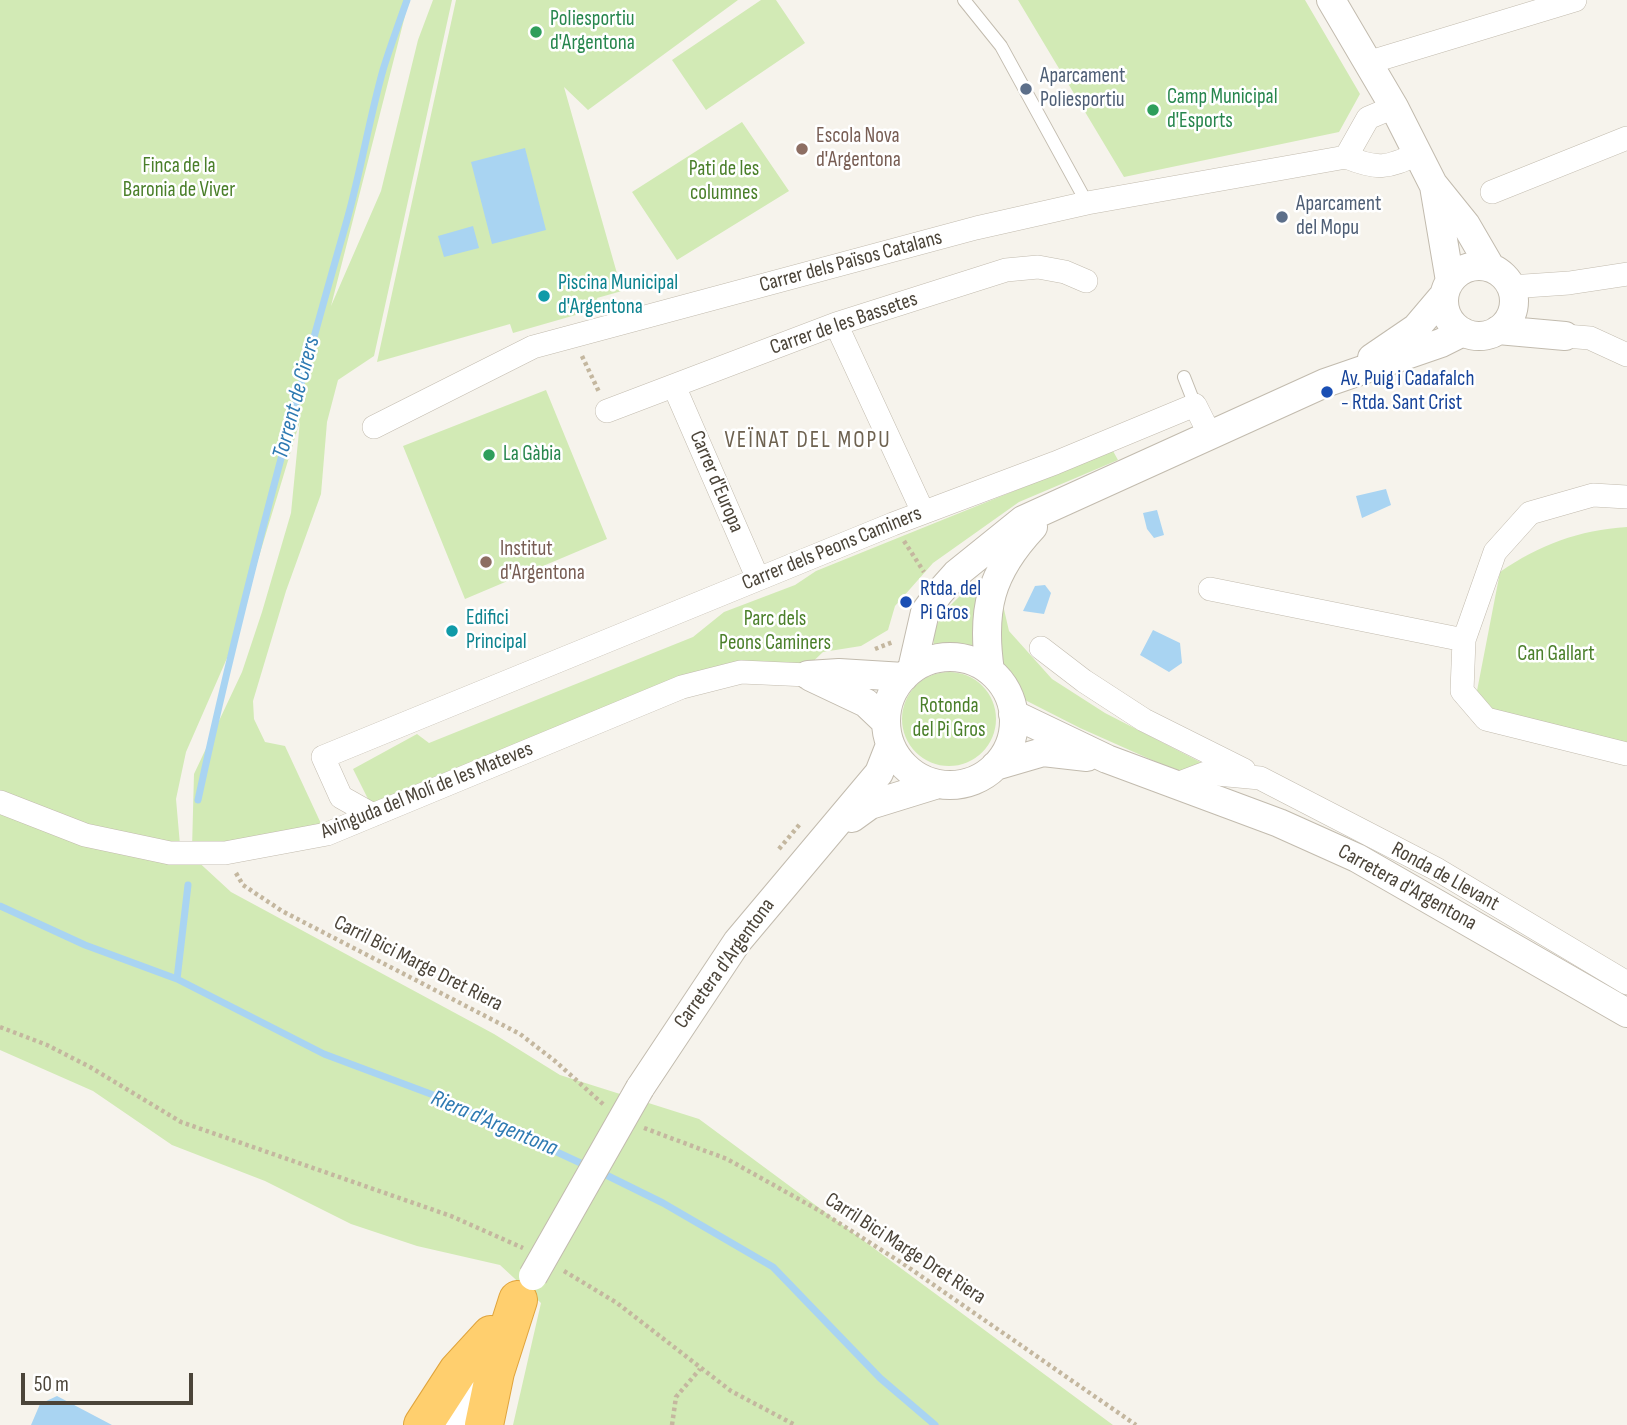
<!DOCTYPE html>
<meta charset="utf-8">
<style>
body{margin:0}
#map{position:relative;width:1627px;height:1425px;overflow:hidden;background:#f6f3ec;font-family:"Sofia Sans Condensed",sans-serif}
canvas{display:block}
.scale{position:absolute;left:21px;top:1373px;width:172px;height:32px;box-sizing:border-box;border:4px solid #4b4439;border-top:0;padding-left:9px;font-size:21px;line-height:24px;white-space:nowrap;color:#4b4439;-webkit-text-stroke:5px #fff;paint-order:stroke}
</style>
<div id="map">
<canvas width="1627" height="1425"></canvas>
<div class="scale">50 m</div>
</div>
<script>
const ctx = document.querySelector('canvas').getContext('2d');
ctx.lineJoin = 'round';
function fillPath(path, color) { ctx.fillStyle = color; ctx.fill(path, 'evenodd'); }
function trace(path, color, width, dash) { ctx.strokeStyle = color; ctx.lineWidth = width; ctx.lineCap = dash ? 'butt' : 'round'; ctx.setLineDash(dash || []); ctx.stroke(path); }
function drawText(font, color, halo, rows, align = 'center') {
  ctx.font = font + ' "Sofia Sans Condensed",sans-serif'; ctx.lineWidth = 5; ctx.setLineDash([]); ctx.textBaseline = 'middle'; ctx.strokeStyle = halo; ctx.fillStyle = color; for (const [text, x, y, turn = 0] of rows) {
    ctx.save(); ctx.translate(x, y); ctx.rotate((+turn || 0) * Math.PI / 180); ctx.textAlign = isNaN(turn) ? turn : align; if (halo) ctx.strokeText(text, 0, 0); ctx.fillText(text, 0, 0); ctx.restore();
  }
}
const green = new Path2D(`
 M0,0H409L331,306L381,191L418,40L433,0H452L374,356L338,380L327,422L321,494L286,591L253,701L254,719L265,742L285,746L324,830L192,849L194,774L242,672L262,612L291,513L300,421L231,649L186,752L176,799L180,845L231,892L494,1034L560,1075L699,1119L1113,1425H513L541,1303L500,1265L417,1246L351,1224L265,1181L172,1145L93,1091L0,1050Z
 M456,0H738L588,110L564,87L622,291L597,298L600,308L513,333L510,324L377,362Z
 M761,0H776L805,43L706,110L672,60Z
 M1018,0H1305L1360,94L1339,132L1124,177Z
 M742,122L789,191L677,260L632,192Z
 M546,390L607,539L465,599L403,446Z
 M1113,451L1118,460L1019,502L933,563L895,606L888,630L861,646L823,652L802,672L738,666L372,807L353,769L417,734L429,743L693,637L724,612L795,585L816,571Z
 M1627,527V747L1486,719L1476,696L1500,572C1539,545 1579,530 1627,527Z
 M988,578L981,655L959,643L934,651C934,646 933,639 934,634C937,614 970,583 988,578Z
 M1000,592L1009,631L1052,679L1105,713L1210,767L1181,773L1080,728L1025,700L1009,675L999,667Z
 M902 719a47 47 0 1 1 94 0a47 47 0 1 1-94 0Z`);
const water = new Path2D(`
 M525,148L546,230L492,244L471,162Z
 M473,226L479,248L444,257L438,236Z
 M1386,489L1391,505L1362,518L1356,496Z
 M1157,510L1164,535L1154,538L1147,529L1143,513Z
 M1045,585L1051,593L1044,614L1023,611L1035,586Z
 M1153,630L1180,643L1182,663L1169,672L1140,655Z
 M57,1396L112,1425H31L40,1404Z`);
const stream = new Path2D(`
 M198,800C240,605 292,412 347,220C361,170 369,120 383,70C390,47 399,23 407,0
 M0,906L85,945L177,979L324,1054L436,1096L587,1166
 M177,979L188,885
 M598,1171L663,1203L773,1267L880,1378L935,1425`);
const path = new Path2D(`
 M582,356L599,392
 M904,541L924,572
 M875,649L893,642
 M779,849L800,824
 M236,873L243,885L282,911L520,1034L555,1061L604,1105
 M0,1027L47,1045L90,1067L181,1122L451,1216L523,1248
 M644,1128L727,1159L820,1211L902,1263L1136,1425
 M564,1271L617,1303L731,1391L795,1425
 M672,1425L676,1397L700,1369`);
const service = new Path2D(`
 M964,0L1001,46L1087,203
 M1184,377L1195,405`);
const minor = new Path2D(`
 M1367,63L1575,0
 M1346,157L1368,118L1394,107
 M1492,192L1627,138
 M1510,287L1569,283L1627,274
 M836,324L923,512
 M1565,336L1590,338L1627,355
 M674,386L758,579
 M607,411L836,324L1006,270L1038,267L1065,272L1086,281
 M374,427L533,347L976,228L1087,203L1346,157C1378,170 1387,168 1417,154
 M1627,497L1593,495L1530,513L1495,552L1464,640L1462,691L1486,719L1627,754
 M1210,589L1464,640
 M1041,648L1084,681L1144,720L1244,770
 M1177,784L1206,773L1260,778L1438,870L1627,983
 M0,802L85,835L170,853H225L327,834L682,687L741,672L808,675
 M373,815L341,797L323,757L893,524L1055,463L1195,405L1209,433`);
const tertiary = new Path2D(`
 M1331,0L1394,107L1433,184L1466,225L1491,268
 M1434,186L1450,281
 M1444 301a35 35 0 1 1 70 0a35 35 0 1 1-70 0Z
 M1498,330L1565,336
 M1372,358L1416,328L1444,295
 M886 721a64 64 0 1 1 128 0a64 64 0 1 1-128 0Z
 M912,669L925,612L939,593L956,574L1023,520L1325,383L1441,343L1463,332
 M990,671C981,610 990,573 1033,527
 M808,675L839,673L904,677
 M811,677L866,703L886,722
 M1013,714L1107,759L1279,823L1357,858L1627,1013
 M995,766L1043,752L1087,757
 M852,818L870,805L938,784
 M640,1088L737,942L879,773L890,745
 M456,1425L479,1360`);
const motorway = new Path2D(`
 M423,1425L458,1371L491,1335
 M484,1425L495,1372L518,1300`);
const tertiaryBridge = new Path2D(`
 M533,1276L640,1088`);
const markers = [
 [536,32,7,"#2e9e5b"],
 [1026,89,7,"#5c6f8a"],
 [1153,110,7,"#2e9e5b"],
 [802,149,7,"#8d6e63"],
 [1282,217,7,"#5c6f8a"],
 [544,296,7,"#0f9aa8"],
 [1327,392,7,"#1a4fb4"],
 [489,455,7,"#2e9e5b"],
 [486,562,7,"#8d6e63"],
 [906,602,7,"#1a4fb4"],
 [452,631,7,"#0f9aa8"]
];
const leisureNames = [
 ["Poliesportiu",550,20],
 ["d'Argentona",550,44],
 ["Camp Municipal",1167,98],
 ["d'Esports",1167,122],
 ["La Gàbia",503,455]
];
const serviceNames = [
 ["Aparcament",1040,77],
 ["Poliesportiu",1040,101],
 ["Aparcament",1296,205],
 ["del Mopu",1296,229]
];
const educationNames = [
 ["Escola Nova",816,137],
 ["d'Argentona",816,161],
 ["Institut",500,550],
 ["d'Argentona",500,574]
];
const parkNames = [
 ["Finca de la",179,167],
 ["Baronia de Viver",179,191],
 ["Pati de les",724,170],
 ["columnes",724,194],
 ["Parc dels",775,620],
 ["Peons Caminers",775,644],
 ["Can Gallart",1556,655],
 ["Rotonda",949,707],
 ["del Pi Gros",949,731]
];
const streetNames = [
 ["Carrer dels Països Catalans",851,262,-15],
 ["Carrer de les Bassetes",844,324,-19],
 ["Carrer d'Europa",716,482,67],
 ["Carrer dels Peons Caminers",832,549,-22],
 ["Avinguda del Molí de les Mateves",427,791,-22],
 ["Ronda de Llevant",1445,877,29],
 ["Carretera d'Argentona",1407,888,29],
 ["Carril Bici Marge Dret Riera",418,964,27],
 ["Carretera d'Argentona",725,964,-54],
 ["Carril Bici Marge Dret Riera",905,1249,33]
];
const cultureNames = [
 ["Piscina Municipal",558,284],
 ["d'Argentona",558,308],
 ["Edifici",466,619],
 ["Principal",466,643]
];
const transitNames = [
 ["Av. Puig i Cadafalch",1341,380],
 ["- Rtda. Sant Crist",1341,404],
 ["Rtda. del",920,590],
 ["Pi Gros",920,614]
];
const waterNames = [
 ["Torrent de Cirers",297,398,-75],
 ["Riera d'Argentona",494,1124,23]
];
const neighbourhoodNames = [
 ["VEÏNAT DEL MOPU",808,441]
];
fillPath(green, '#d2eab5');
fillPath(water, '#a9d4f2');
trace(stream, '#a9d4f2', 7);
trace(service, '#c2bbae', 14);
trace(minor, '#c2bbae', 24);
trace(tertiary, '#c2bbae', 30);
trace(motorway, '#e0a43c', 40);
trace(path, '#c4b79f', 4.5, [3.5, 3.5]);
trace(service, '#fff', 12);
trace(minor, '#fff', 23);
trace(tertiary, '#fff', 28);
trace(motorway, '#ffcf6e', 38);
trace(tertiaryBridge, '#c2bbae', 30, []);
trace(tertiaryBridge, '#fff', 28);
for (const [x, y, r, color] of markers) { const dot = new Path2D(); dot.arc(x, y, r, 0, 2 * Math.PI); ctx.fillStyle = color; ctx.fill(dot); trace(dot, '#fff', 2.5); }
drawText('21px', '#27864d', '#fff', leisureNames, 'left');
drawText('21px', '#4e5e75', '#fff', serviceNames, 'left');
drawText('21px', '#785e54', '#fff', educationNames, 'left');
drawText('21px', '#4a7f2a', '#fff', parkNames);
drawText('21px', '#4b4439', '#fff', streetNames);
drawText('21px', '#0d838f', '#fff', cultureNames, 'left');
drawText('21px', '#164399', '#fff', transitNames, 'left');
drawText('italic 23px', '#2e7ab2', '#fff', waterNames);
ctx.letterSpacing = '2px';
drawText('23px', '#6e6250', '#fff', neighbourhoodNames);
ctx.letterSpacing = '0px';
</script>
